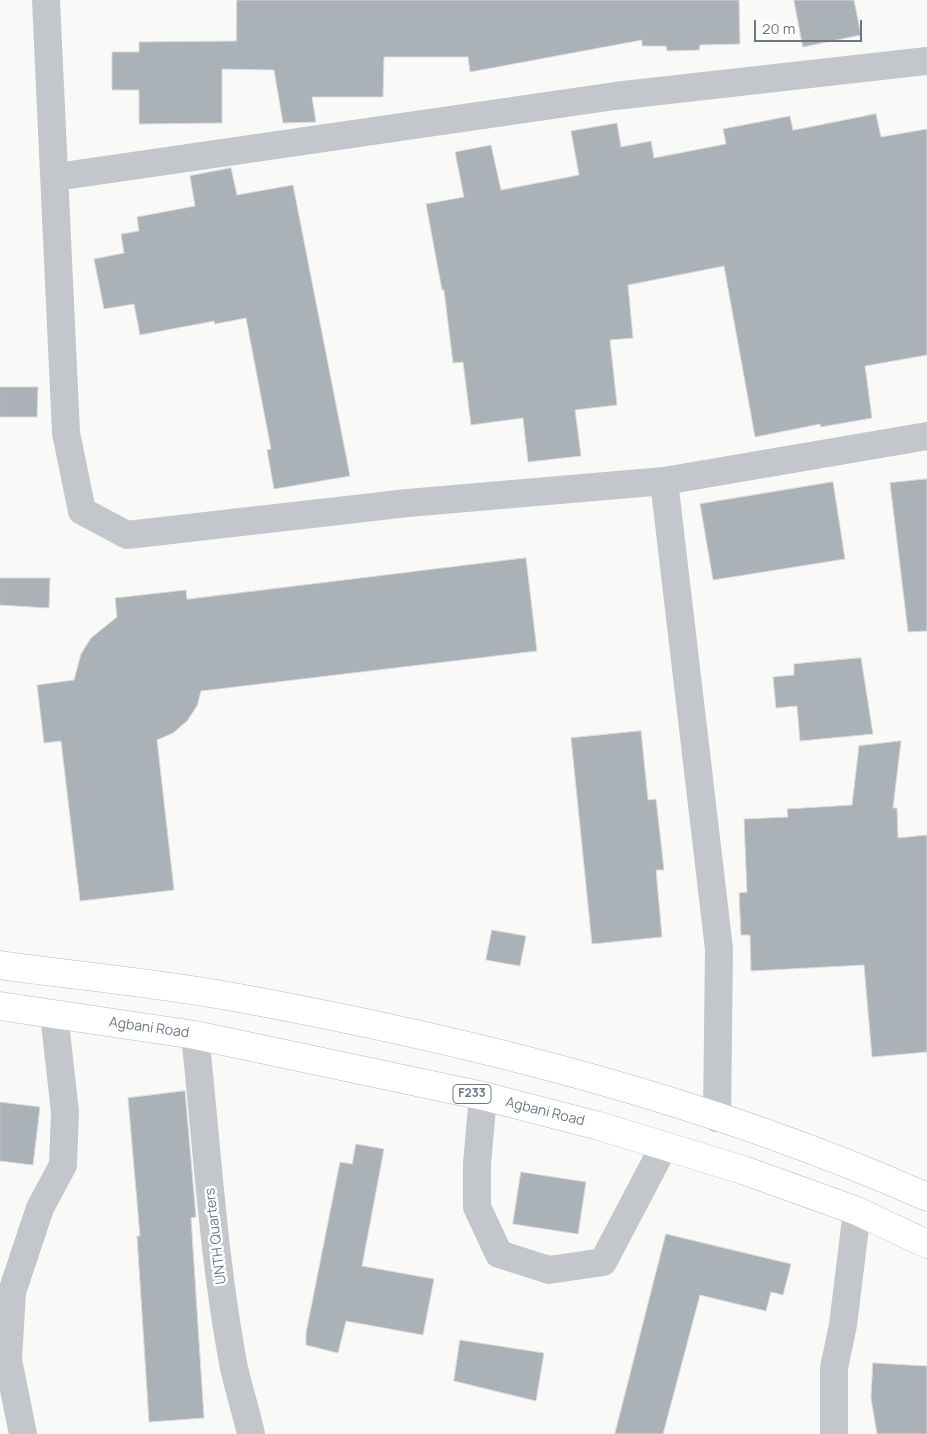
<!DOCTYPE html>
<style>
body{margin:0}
#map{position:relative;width:927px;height:1434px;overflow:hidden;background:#f9f9f7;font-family:Manrope,sans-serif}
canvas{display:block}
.scale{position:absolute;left:754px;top:20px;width:108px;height:22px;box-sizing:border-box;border:2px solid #6a7885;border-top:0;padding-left:6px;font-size:15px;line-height:18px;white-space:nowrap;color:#6a7885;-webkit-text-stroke:4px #fff;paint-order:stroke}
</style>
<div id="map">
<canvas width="927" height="1434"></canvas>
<div class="scale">20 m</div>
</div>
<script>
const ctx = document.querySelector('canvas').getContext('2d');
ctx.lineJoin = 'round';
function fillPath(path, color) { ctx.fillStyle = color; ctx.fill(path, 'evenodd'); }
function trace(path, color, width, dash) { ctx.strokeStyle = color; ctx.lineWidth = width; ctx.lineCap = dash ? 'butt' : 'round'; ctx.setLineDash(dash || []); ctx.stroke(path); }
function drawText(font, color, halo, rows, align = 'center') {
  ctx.font = font + ' Manrope,sans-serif'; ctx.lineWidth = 5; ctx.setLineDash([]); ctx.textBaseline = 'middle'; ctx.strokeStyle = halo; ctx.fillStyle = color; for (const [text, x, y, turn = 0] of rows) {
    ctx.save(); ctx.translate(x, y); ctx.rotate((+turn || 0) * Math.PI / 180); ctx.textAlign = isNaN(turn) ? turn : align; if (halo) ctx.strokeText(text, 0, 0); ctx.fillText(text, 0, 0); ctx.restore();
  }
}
const building = new Path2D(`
 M237,0H739L740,44L700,45L699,50L667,51L666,46H642V40L470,72L468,57H384L383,97H312L316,122L283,123L274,70L222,69V123L139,124V90H112V52H139V42L236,41Z
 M794,0H854L861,35L803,47Z
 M876,114L881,137L927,129V355L865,366L872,418L821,427L820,424L755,437L724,266L628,285L633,338L610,340L617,405L575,410L581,456L528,462L523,418L471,425L463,362L453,363L444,290H442L426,204L464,197L455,152L491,145L501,190L579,175L571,131L617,123L621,147L651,141L654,158L726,144L723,129L790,116L793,130Z
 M231,168L237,195L293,185L350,476L274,489L267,450L271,449L246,318L215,324L214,321L140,335L134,304L104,309L94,259L124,253L121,234L139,231L137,217L195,206L190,176Z
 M0,387H38L37,417H0Z
 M927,479V631L908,632L890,483Z
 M833,482L845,559L713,580L700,504Z
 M526,558L537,651L201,691L197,706L187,721L173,733L157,740L174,890L80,901L61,741L44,743L37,685L74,680L81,654L91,638L117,617L115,598L186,590L187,599Z
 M0,578H50L49,608L0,605Z
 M861,658L873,734L800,741L797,706L776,708L773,677L794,675V664Z
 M641,731L648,800L656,799L664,870H656L662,937L592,944L571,738Z
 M901,741L893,808H897L898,838L927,835V1052L872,1057L864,965L751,971L750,935H741L739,893L747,892L744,819L788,817L787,809L852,805L859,746Z
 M492,930L526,936L520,966L486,960Z
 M185,1091L196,1217L191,1218L204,1418L149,1422L137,1236H140L128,1098Z
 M0,1102L40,1107L33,1165L0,1161Z
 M356,1144L384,1149L362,1266L434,1279L423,1335L346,1321L338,1353L306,1345V1333L340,1162L352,1164Z
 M521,1172L586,1182L578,1234L513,1224Z
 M666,1234L791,1264L783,1295L771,1292L766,1311L700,1295L663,1434H615Z
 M460,1340L544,1353L536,1401L454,1381Z
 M873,1363L927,1366V1434H877L871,1398Z`);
const minor = new Path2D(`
 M46,0L66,433L82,511L127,535L408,503L664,481L927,436
 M56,177L615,96L927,61
 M664,481L719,949L717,1118
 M195,1035C207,1146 213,1258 234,1368C239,1390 246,1412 251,1434
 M483,1096L477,1164V1207L499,1254L549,1270L603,1262L664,1146
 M23,1434L8,1360L12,1292L40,1208L63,1165L65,1112L54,1014
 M834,1434V1368L843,1325L857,1211`);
const major = new Path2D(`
 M0,965C79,976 160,983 239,998C473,1041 708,1100 927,1197
 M0,1006L195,1035L483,1096L599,1126L743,1170L857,1211L927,1244`);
const shields = [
 [472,1094,38]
];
const shieldNames = [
 ["F233",472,1094]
];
const streetNames = [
 ["Agbani Road",149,1028,8],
 ["Agbani Road",545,1112,14],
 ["UNTH Quarters",216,1236,-97]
];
fillPath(building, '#aab1b7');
trace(building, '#dadad9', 1);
trace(major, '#b6babe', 29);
trace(minor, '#c3c6ca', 28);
trace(major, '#fff', 28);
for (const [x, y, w] of shields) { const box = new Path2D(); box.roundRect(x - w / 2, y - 9.5, w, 19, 4); ctx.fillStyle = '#fff'; ctx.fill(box); trace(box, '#6a7885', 1); }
drawText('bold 12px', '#6a7885', null, shieldNames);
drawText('14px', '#6a7885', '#fff', streetNames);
</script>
